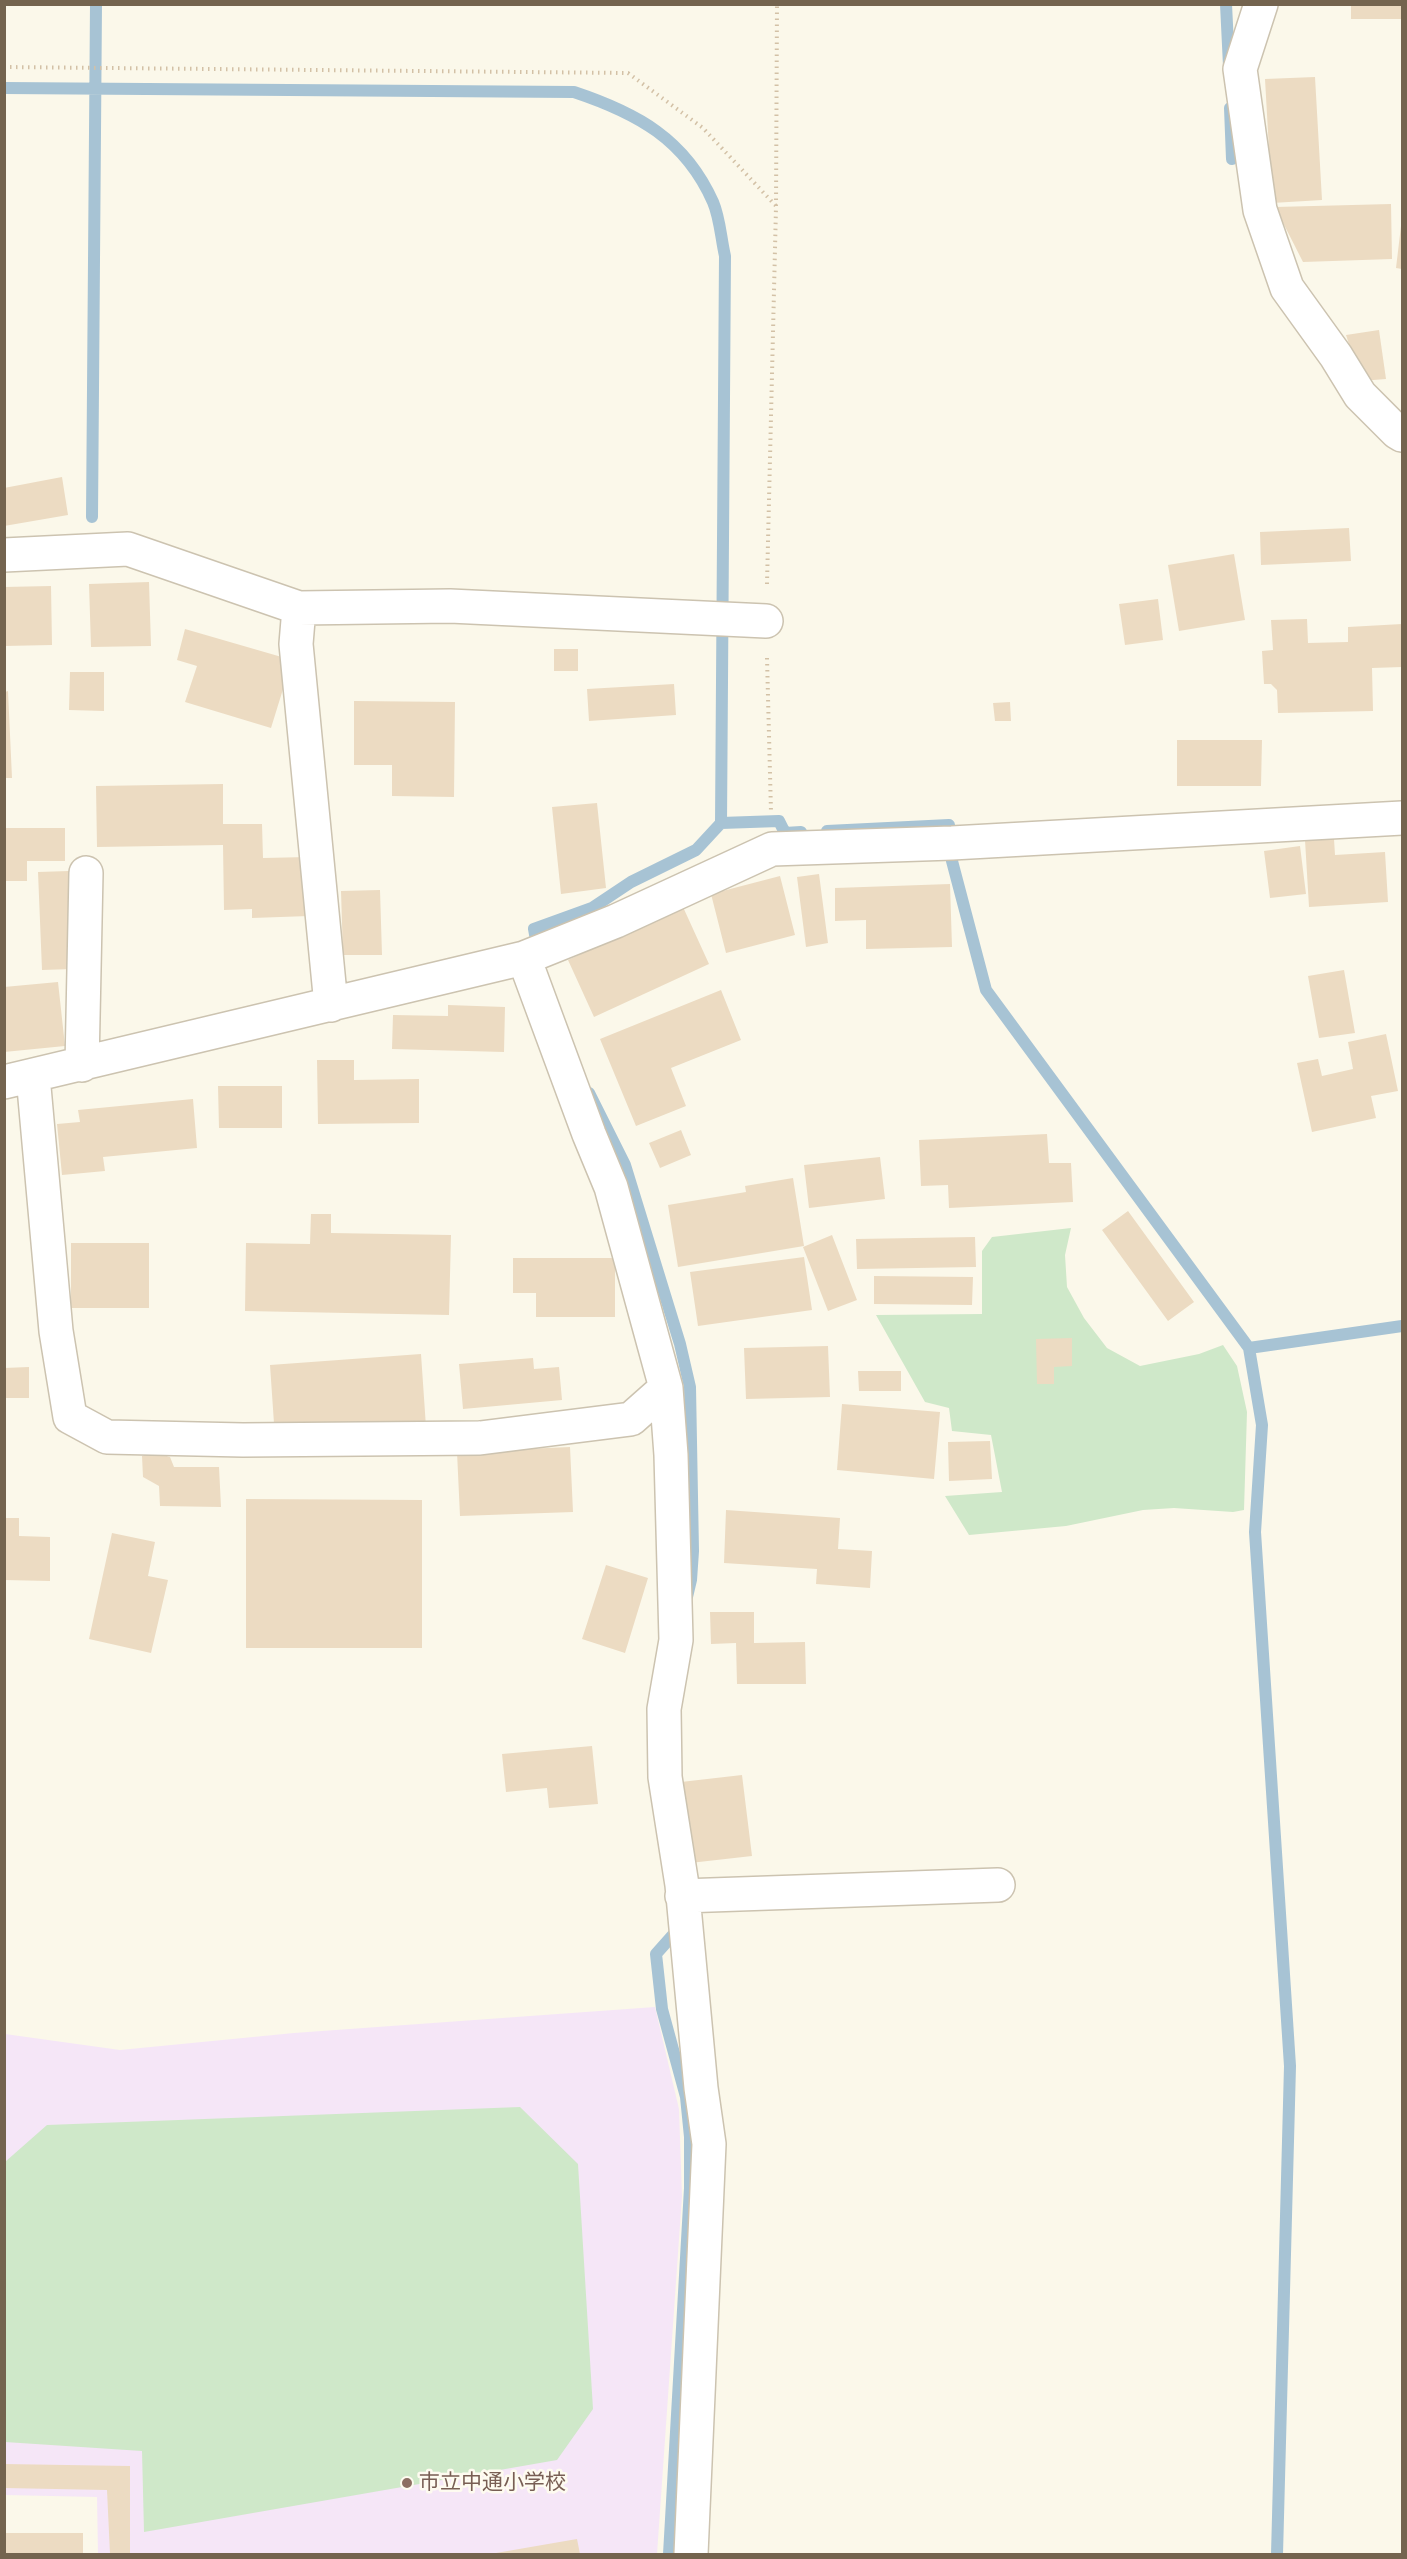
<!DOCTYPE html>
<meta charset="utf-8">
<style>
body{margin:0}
#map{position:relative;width:1407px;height:2559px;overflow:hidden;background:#fbf8ea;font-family:"Fira Sans",sans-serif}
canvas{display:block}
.frame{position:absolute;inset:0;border:6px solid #74644f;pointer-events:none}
</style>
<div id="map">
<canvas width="1407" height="2559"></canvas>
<div class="frame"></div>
</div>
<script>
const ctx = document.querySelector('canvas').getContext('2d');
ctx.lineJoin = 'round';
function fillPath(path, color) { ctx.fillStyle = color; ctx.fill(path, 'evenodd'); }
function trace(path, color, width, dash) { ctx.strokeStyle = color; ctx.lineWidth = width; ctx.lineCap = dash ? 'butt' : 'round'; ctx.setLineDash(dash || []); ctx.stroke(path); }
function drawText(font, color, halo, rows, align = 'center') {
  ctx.font = font + ' "Fira Sans","Noto Sans JP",sans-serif'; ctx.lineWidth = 5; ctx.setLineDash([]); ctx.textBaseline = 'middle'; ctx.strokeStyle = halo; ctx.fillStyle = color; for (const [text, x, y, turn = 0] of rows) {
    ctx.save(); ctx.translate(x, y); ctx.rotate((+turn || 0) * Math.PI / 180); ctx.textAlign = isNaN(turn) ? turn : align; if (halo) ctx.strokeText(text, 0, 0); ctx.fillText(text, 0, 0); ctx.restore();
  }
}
const education = new Path2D(`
 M655,2007L679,2109L682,2196L657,2554H98L97,2497L5,2495V2034L120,2050L294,2033Z`);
const green = new Path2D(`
 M1071,1228L1065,1255L1067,1287L1084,1318L1107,1348L1140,1366L1199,1354L1223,1345L1237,1366L1247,1412L1244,1510L1233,1512L1174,1508L1143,1510L1066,1526L969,1535L945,1496L1002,1492L991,1435L952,1431L949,1408L925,1402L876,1315L982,1314V1251L992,1237Z
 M520,2107L578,2164L593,2409L557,2460L144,2532L142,2451L5,2442V2162L47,2125Z`);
const stream = new Path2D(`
 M1226,4L1229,66
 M4,88L574,92C637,113 685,139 713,202C720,218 721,239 725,256L721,823L779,821L785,833L801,832
 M1230,108L1232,159
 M92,517L96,4
 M827,831L949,825L952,861L986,990L1249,1348L1262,1425L1255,1532L1290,2066L1277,2554
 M538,951L534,929L592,908L631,882L696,850L721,823
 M589,1093L625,1165L680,1344L690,1387L693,1551L691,1580L687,1597
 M1249,1348L1402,1326
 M669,2554L690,2188V2137L686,2097L662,2009L656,1954L680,1927`);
const building = new Path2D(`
 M1351,4H1402V19H1351Z
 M1315,77L1322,200L1272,203L1265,79Z
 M1391,204L1392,259L1303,262L1275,207Z
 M1401,226H1402V269L1396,268Z
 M1379,330L1386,379L1361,381L1346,335Z
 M62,477L68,515L4,526V488Z
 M1349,528L1351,561L1261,565L1260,532Z
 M1234,554L1245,620L1179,631L1168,565Z
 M149,582L151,646L91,647L89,584Z
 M51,586L52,645L4,646V587Z
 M1158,599L1163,640L1125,645L1119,604Z
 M1307,619L1308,643L1348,642V627L1402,624V667L1372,668L1373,711L1278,713L1277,690L1271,684H1264L1262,651L1273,650L1271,620Z
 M185,629L292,660L271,728L185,702L197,666L177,660Z
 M554,649H578V671H554Z
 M70,672H104V711L69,710Z
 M674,684L676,715L589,721L587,689Z
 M8,691L12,778H5V692Z
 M354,701L455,702L454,797L392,796V765H354Z
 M1010,702L1011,721H995L993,703Z
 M1177,740H1262L1261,786H1177Z
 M223,784V824H262L263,858L308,857L309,916L252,918V909L224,910L223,845L97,847L96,786Z
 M597,803L606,888L561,894L552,807Z
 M4,828H65V861H27V881H4Z
 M1334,839L1335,855L1385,852L1388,902L1309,907L1305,840Z
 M1300,846L1306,894L1270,898L1264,851Z
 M69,871L73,969L42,970L38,872Z
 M819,874L828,943L806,947L797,877Z
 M780,876L795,935L726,953L711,894Z
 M950,884L952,947L866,949V920L835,921V888Z
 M380,890L382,955H343L341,891Z
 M683,907L709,964L594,1017L568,960Z
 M1344,970L1355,1033L1319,1038L1308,976Z
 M58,982L65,1046L4,1052V987Z
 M721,990L741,1040L671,1068L686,1106L636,1126L600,1039Z
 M448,1005L505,1007L504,1052L392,1049L393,1015L448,1016Z
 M1386,1034L1398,1091L1371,1096L1376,1118L1312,1132L1297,1063L1318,1059L1322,1076L1353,1069L1348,1042Z
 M317,1060H354V1080L419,1079V1123L318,1124Z
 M218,1086H282V1128H219Z
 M193,1099L197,1148L103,1157L105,1171L62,1175L57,1124L80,1122L78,1110Z
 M681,1130L691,1155L660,1168L649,1143Z
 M1047,1134L1049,1163H1071L1073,1202L949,1208L948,1185L921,1186L919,1140Z
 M880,1157L885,1199L809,1208L804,1165Z
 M793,1178L804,1246L678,1267L668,1205L746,1192L745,1186Z
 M1128,1211L1194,1302L1168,1321L1102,1230Z
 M311,1214H331V1233L451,1235L449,1315L245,1311L246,1243L310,1244Z
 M832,1235L857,1300L828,1311L803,1247Z
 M975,1237L976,1267L857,1269L856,1239Z
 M71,1243H149V1308H71Z
 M804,1257L812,1310L698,1326L690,1272Z
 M513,1258H615V1317H536V1293H513Z
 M874,1276L973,1277L972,1305L874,1304Z
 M1072,1338V1366L1054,1367V1384H1037L1036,1339Z
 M828,1346L830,1397L746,1399L744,1348Z
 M421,1354L426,1427L275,1438L270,1365Z
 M533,1358L534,1369L559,1367L562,1400L463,1409L459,1364Z
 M29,1367V1398H4V1368Z
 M858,1371H901V1391H859Z
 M842,1404L940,1412L934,1479L837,1470Z
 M990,1441L992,1479L949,1481L948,1442Z
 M570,1447L573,1512L460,1516L457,1452Z
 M153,1452L170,1457L174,1467H219L221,1507L160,1506L159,1486L143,1477L142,1456Z
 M246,1499L422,1500V1648H246Z
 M726,1510L840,1518L838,1549L872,1551L870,1588L816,1584L817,1569L724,1563Z
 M4,1518H19V1536L50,1537V1581L4,1580Z
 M112,1533L155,1542L148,1576L168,1580L151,1653L89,1639Z
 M606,1565L648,1578L625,1653L582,1639Z
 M710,1612H754V1643L805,1642L806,1684H737L736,1643L711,1644Z
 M592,1746L598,1804L549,1808L547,1788L506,1792L502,1754Z
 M742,1775L752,1856L690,1863L681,1782Z
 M4,2464L130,2466V2554H110L107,2490L4,2488Z
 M5,2533H83V2554H5Z
 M577,2539L580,2554H496V2553Z`);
const path = new Path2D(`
 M4,67L628,73L703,128L776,206
 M767,584L776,207L777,4
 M767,658L771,812`);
const minor = new Path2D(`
 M1261,4L1240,69L1260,210L1287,288L1336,356L1360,395L1397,432L1402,435
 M4,555L128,549L299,608L450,606L766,621
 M299,608L296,644L331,1005
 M524,958L589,1134L611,1187L666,1388L671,1455L676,1640L664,1709L665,1777L682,1885L701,2088L709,2144L691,2554
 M82,1065L86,873
 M33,1076L56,1331L70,1417L107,1437L243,1440L480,1438L631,1419L666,1388
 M4,1082L524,958L616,921L772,849L952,843L1402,818
 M682,1896L998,1885`);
const markers = [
 [407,2483,6,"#8d6e63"]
];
const educationNames = [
 ["市立中通小学校",419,2483]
];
fillPath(education, '#f5e6f7');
fillPath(green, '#cfe8c9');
trace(stream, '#a7c3d4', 12);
fillPath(building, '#ecdbc2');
trace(minor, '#ccc3b0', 36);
trace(path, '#d3c1a6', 4, [1.5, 4.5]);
trace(minor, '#fff', 33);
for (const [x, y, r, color] of markers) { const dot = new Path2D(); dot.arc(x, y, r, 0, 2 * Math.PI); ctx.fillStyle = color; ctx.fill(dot); trace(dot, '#fefbf0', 2); }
drawText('21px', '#785e54', '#fefbf0', educationNames, 'left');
</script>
